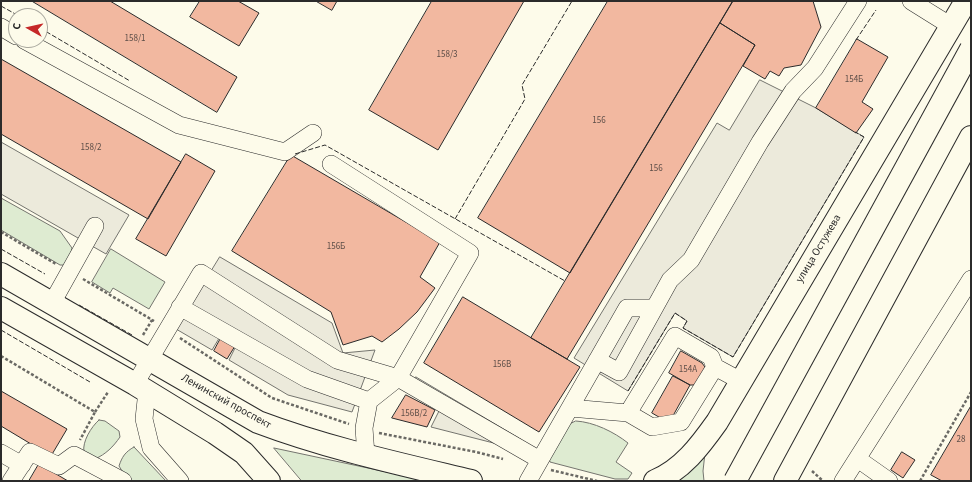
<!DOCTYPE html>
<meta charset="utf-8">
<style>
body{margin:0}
#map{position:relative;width:972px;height:482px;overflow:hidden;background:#fdfbea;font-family:"Source Sans 3",sans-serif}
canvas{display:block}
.frame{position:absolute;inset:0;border:2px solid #2b2b2b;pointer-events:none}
.north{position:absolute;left:8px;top:8px;width:40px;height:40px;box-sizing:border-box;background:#fdfbea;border:1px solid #a9a89e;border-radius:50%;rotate:278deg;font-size:11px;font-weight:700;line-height:16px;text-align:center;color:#2b2b2b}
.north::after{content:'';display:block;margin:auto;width:14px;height:18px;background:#c62828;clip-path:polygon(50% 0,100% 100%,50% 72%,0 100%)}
</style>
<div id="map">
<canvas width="972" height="482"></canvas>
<div class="frame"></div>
<div class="north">С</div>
</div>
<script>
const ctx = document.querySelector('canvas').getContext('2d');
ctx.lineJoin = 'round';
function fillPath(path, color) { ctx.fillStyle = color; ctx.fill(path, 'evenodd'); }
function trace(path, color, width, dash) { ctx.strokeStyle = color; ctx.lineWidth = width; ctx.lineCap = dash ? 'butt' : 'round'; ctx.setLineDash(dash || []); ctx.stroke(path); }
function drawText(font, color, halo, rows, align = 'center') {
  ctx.font = font + ' "Source Sans 3",sans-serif'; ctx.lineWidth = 3; ctx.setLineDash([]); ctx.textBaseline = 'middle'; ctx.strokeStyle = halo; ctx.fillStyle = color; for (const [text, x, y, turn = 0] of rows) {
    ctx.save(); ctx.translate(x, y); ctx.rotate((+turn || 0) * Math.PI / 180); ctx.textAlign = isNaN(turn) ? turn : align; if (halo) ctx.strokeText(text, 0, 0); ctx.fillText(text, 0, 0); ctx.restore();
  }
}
const green = new Path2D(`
 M1,198L60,231L72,248L70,257L64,265H60L1,230Z
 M111,249L165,282L149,309L113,288L110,293L92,282Z
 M99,420L105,421L119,431L120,437C113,447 106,454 95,459L84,452C82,442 91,427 99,420Z
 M576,421C594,422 614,432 628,443L616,462L632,473L628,479H615L550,462L549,458L568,425Z
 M134,447L166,481H133L124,474L119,466C122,457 125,452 134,447Z
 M274,448L429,481H302Z
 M705,453L703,471L704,481H677Z`);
const parking = new Path2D(`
 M760,80L816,108L864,137L733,357L683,328L687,321L675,313L628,391L574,358L717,123L729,130Z
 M1,142L129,215L106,254L1,194Z
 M220,257L332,323L343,353L375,350L352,412L288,395L229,360L237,344L221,335L212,350L176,329Z
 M416,377L522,440L517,449L431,427L440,409L408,390Z`);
const building = new Path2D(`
 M32,1H110L237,77L217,112Z
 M200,1H238L259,13L239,46L190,17Z
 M316,1H337L332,10Z
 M432,1H524L438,150L369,110Z
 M608,1H733L570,273L478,218Z
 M733,1H813L821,27L801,65L784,68L779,76L770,71L765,79L743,66L755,45L720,23Z
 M720,23L755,45L567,359L531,338Z
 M857,39L888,57L862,102L873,109L856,133L816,108Z
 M1,59L181,162L148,219L1,134Z
 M186,154L215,171L166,256L136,239Z
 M291,155L440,242L420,277L435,288L417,312L399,329L382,342L372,336L343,345L331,312L232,251Z
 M463,297L580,367L539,432L424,363Z
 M221,338L235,346L227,359L214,351Z
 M681,351L702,363L705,367L697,385H690L669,373Z
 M673,376L690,385L669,423L652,413Z
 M1,391L67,429L51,456L1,426Z
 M406,395L435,410L427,427L392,418Z
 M971,406V481H942L931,475Z
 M902,452L915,460L903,478L891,470Z
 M39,464L68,481H29Z`);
const path = new Path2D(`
 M1,232L56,264
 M83,279L154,321
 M143,335L152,320
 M180,338L272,398L349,424
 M1,356L95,412L80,440
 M95,412L108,392
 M379,433L476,452L503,459
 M551,470L597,481
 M812,471L823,481
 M920,481L971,392`);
const minor = new Path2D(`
 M911,1L951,26
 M1,27L16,36
 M24,40L179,125L285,152L313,133
 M331,164L470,253L398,378L369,401L364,428L366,455
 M52,303L95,226
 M180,307L307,379L369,401
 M597,360L619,372L670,280L691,260L760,142L793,91L815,68L858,1
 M135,384L201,273L337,360L398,378L540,460
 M147,391L144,419L151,448L180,481
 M570,408L628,413L652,427L681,422L715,367L741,381
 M628,413L675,336L711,357L715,367
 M1,453L22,465
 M862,462L889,481
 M11,481L30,452L59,466L74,455L123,481
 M528,481L627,308H654
 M843,481L971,279`);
const major = new Path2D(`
 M1,274L258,422C327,448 400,464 471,481
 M1,308L135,384L215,433L244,453L269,481
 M655,481C682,470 700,446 717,422L966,1
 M785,481L971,137`);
const majorBridge = new Path2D(`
 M735,481L971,49`);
const fence = new Path2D(`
 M1,6L19,16
 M40,28L130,81
 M856,40L876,10
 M295,154L325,145L565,281
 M455,219L525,99L522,85L572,1
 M1,249L45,274
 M79,305L132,335
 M1,330L90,382
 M628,391L675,313L687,321L683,328L733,357L864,137L855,132`);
const numberNames = [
 ["158/1",135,39],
 ["158/3",447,55],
 ["154Б",854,80],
 ["156",599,121],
 ["158/2",91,148],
 ["156",656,169],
 ["156Б",336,247],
 ["156В",502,365],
 ["154А",688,370],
 ["156В/2",414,414],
 ["28",961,440]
];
const streetNames = [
 ["улица Остужева",819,249,-59],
 ["Ленинский проспект",226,402,29]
];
fillPath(green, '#deebd1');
trace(green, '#74746e', 1);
fillPath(parking, '#eceadb');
trace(parking, '#74746e', 1);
fillPath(building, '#f2b8a0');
trace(building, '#2b2b2b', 1);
trace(minor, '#2b2b2b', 18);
trace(major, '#2b2b2b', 24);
trace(path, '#6a6964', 2.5, [3, 2]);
trace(minor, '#fdfbea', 17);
trace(major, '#fdfbea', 22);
trace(majorBridge, '#2b2b2b', 24, []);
trace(majorBridge, '#fdfbea', 22);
trace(fence, '#2b2b2b', 1, [5, 2]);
drawText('9px', '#5d4e48', null, numberNames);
drawText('11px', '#2b2b2b', '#fdfbea', streetNames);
</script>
